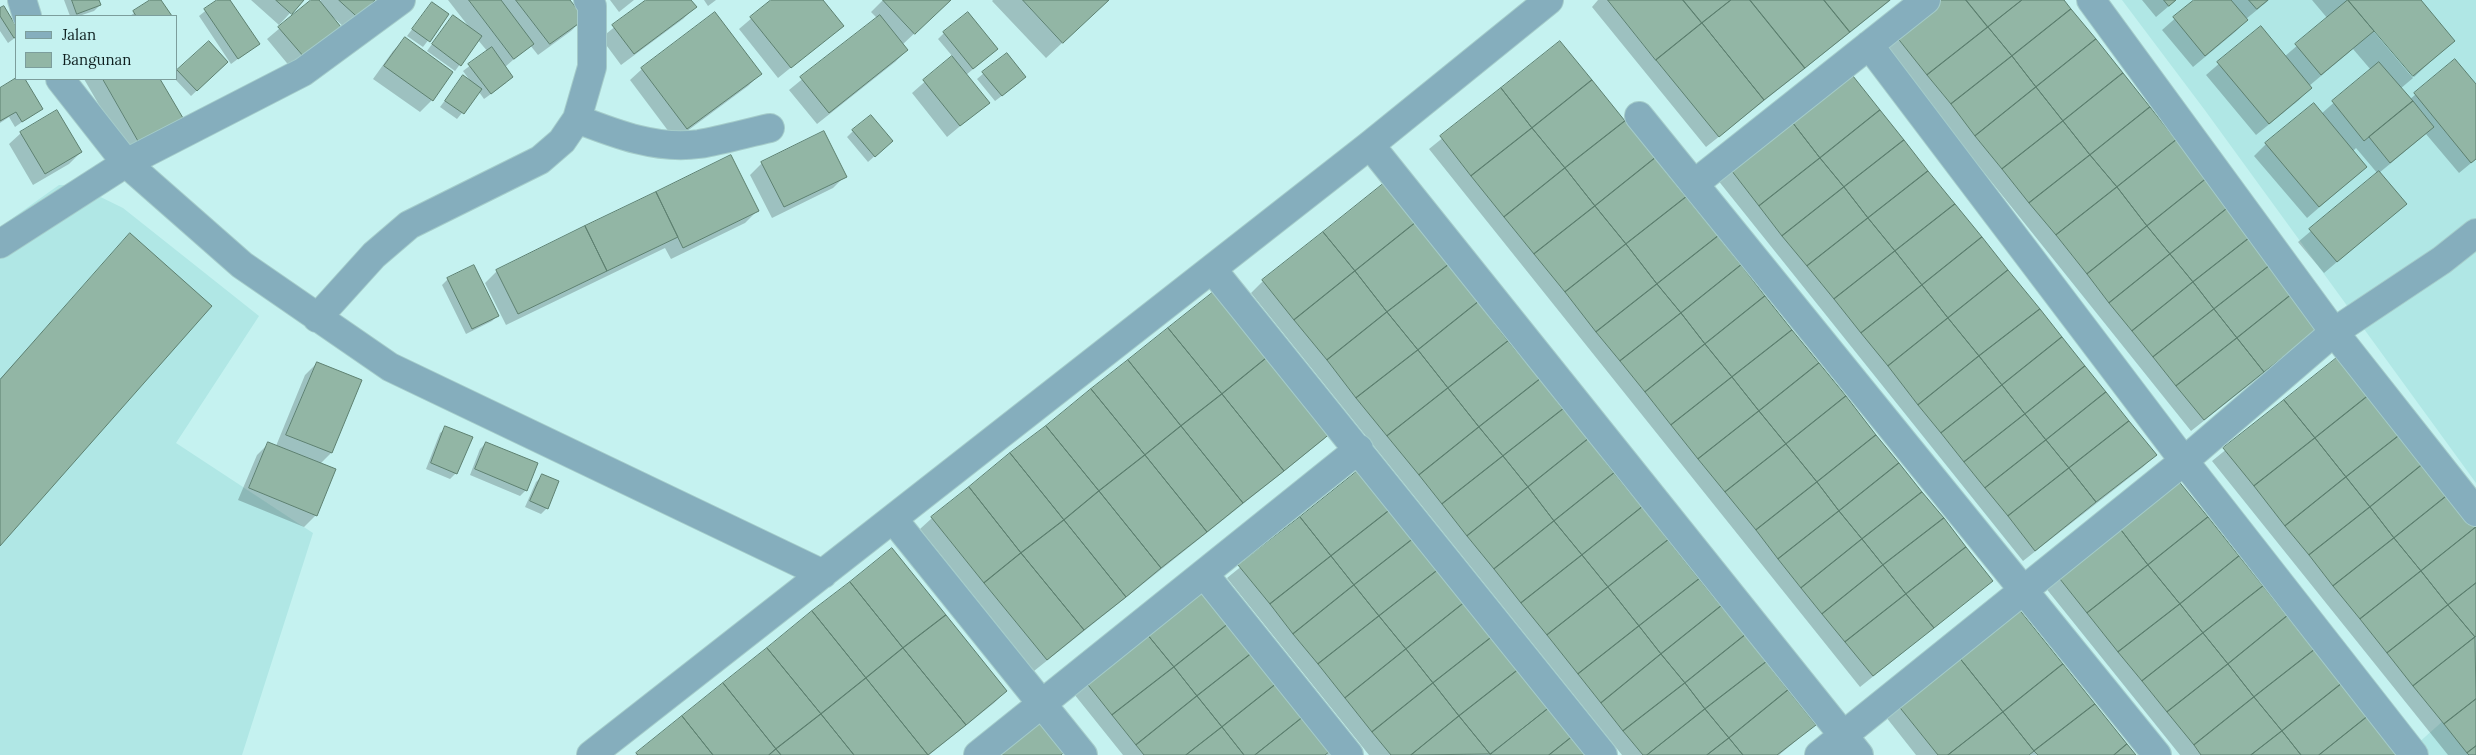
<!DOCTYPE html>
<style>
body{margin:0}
#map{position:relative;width:2476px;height:755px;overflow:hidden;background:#c5f2f0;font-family:Lora,serif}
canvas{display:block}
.legend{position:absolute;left:15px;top:15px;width:162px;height:65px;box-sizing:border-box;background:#c5f2f0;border:1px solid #7c9e9c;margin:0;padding:6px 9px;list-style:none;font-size:15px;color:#0e1f1f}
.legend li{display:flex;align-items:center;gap:10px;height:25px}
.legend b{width:25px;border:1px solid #7c9e9c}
</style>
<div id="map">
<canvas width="2476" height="755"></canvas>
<ul class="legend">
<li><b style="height:6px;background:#85aebd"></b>Jalan</li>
<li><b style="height:14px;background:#92b6a5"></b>Bangunan</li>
</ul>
</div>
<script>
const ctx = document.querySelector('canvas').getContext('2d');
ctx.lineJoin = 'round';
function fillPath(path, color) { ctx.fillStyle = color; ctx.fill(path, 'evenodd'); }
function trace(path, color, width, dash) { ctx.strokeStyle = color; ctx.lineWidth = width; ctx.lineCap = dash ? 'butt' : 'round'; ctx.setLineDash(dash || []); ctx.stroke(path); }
const built = new Path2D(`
 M2122,0H2476V483L2204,109Z
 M59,185H76L123,208L259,316L176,443L313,533L242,755H0V227Z
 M2476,691V755H2405Z`);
const shadow = new Path2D(`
 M64,0H98L100,5L94,11L79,16H70Z
 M152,0H159L170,16H130Z
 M219,0H228L258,44L231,64L199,16Z
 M251,0H302L279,25Z
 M313,0L319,2L321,0H373L346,29L333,17L339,27L291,68L267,39Z
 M448,0H568L583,19L571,31L538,55L530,45L505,67L506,83L484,99L479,92L457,119L440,107L458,83L471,82L463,71L488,52L478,40L455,71L427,51L447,23L469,27Z
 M610,0H634L619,12Z
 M648,0H690L695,7L683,19L621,65L601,38Z
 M704,0H716L708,6Z
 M773,0H821L842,26L778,78L739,29Z
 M883,0H950L902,45L907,50L895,62L817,124L789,90L877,18L871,12Z
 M993,0H1108L1046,58L992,1Z
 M1598,0H1891L1706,147L1592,7Z
 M1944,0H2063L2311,336L2191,431L1885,49Z
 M2142,0H2176L2156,17Z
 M2196,0H2269L2246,19L2247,20L2235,32L2193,67L2162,30Z
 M2312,0H2347L2413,78L2400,89L2409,100L2455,61L2476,86V159L2459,173L2426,134L2379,173L2405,204L2324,273L2298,242L2378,174L2356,148L2353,151L2366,167L2307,218L2254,156L2266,144L2321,114L2371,70L2353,49L2309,86L2310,88L2299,100L2256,135L2206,75L2260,28L2284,57L2328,19Z
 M2350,0H2419L2453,41L2414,77Z
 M432,3L448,14L423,47L407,36Z
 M4,7L16,29V37L8,43L0,31V10Z
 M944,33L990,55L966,75L988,103L947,137L912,93L953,57L938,39Z
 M405,39L451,73L432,100L420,112L373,79L393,51Z
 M209,43L221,68L191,96L175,79L176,72Z
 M1560,43L1992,581L1860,687L1429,149Z
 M1006,54L1019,83L995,101L977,79Z
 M642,69L760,74L748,86L675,140L630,80Z
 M1849,73L2155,455L2143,467L2023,561L1717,179Z
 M18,79H24L42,108L15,127L9,117L0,123V90Z
 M84,79H159L181,118L169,130L127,153Z
 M853,131L886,146L868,162L847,137Z
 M21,133L81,152L69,164L33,185L9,144Z
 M762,163L845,176L833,188L772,218L750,175Z
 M757,211L745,223L671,259L665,248L506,325L485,283L497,271Z
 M130,235L0,544V379Z
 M448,279L498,315L492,321L466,334L442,285Z
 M1263,281L1815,725L1779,755H1622L1251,293Z
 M2344,354L2476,519V755H2448L2212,461Z
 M317,363L360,381L331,453L320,464L316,515L304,527L238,500L257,455L269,443L276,446L305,375Z
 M446,428L456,473L450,479L426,469L440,433Z
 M1335,428L1323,440L1034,671L920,529L932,518Z
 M486,443L526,490L520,496L470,475L480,449Z
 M1359,471L1587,755H1369L1227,578Z
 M542,476L547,508L541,514L525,507L536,482Z
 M892,550L1006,691L994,703L929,755H635Z
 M2057,575L2397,755H2180L2045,587Z
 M1082,677L1340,755H1123L1070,689Z
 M1897,705L2134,755H1916L1886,717Z`);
const building = new Path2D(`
 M72,0H99L101,5L77,14Z
 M150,0H161L172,16H136L133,11Z
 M217,0H230L260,44L238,59L204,9Z
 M276,0H304L292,14Z
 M311,0H319L341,27L304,57L278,27Z
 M339,0H375L359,18Z
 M469,0H501L534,44L514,59Z
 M516,0H570L585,19L550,44Z
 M646,0H691L697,7L634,54L612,25Z
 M771,0H823L844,26L791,68L750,17Z
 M883,0H951L915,34Z
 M1023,0H1109L1063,43Z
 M1608,0H1683L1702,23L1656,60Z
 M1683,0H1731L1702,23Z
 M1731,0H1750L1805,68L1764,100L1702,23Z
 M1750,0H1824L1850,32L1805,68Z
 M1824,0H1890L1850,32Z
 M1941,0H1966L1988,27L1927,75L1896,36Z
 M1966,0H2022L1988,27Z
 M2022,0H2064L2071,9L2012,56L1988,27Z
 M2164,0H2176L2169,6Z
 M2194,0H2231L2248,20L2205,56L2173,17Z
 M2249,0H2268L2257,9Z
 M2348,0H2421L2455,41L2413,76Z
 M2348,0L2374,31L2321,75L2295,44Z
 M432,2L449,14L430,42L412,29Z
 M4,6L16,26V37L14,38L0,16V8Z
 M2071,9L2096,39L2036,87L2012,56Z
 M715,12L762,74L687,129L641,68Z
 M968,12L998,49L973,69L943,32Z
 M453,15L482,36L461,66L432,44Z
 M880,15L908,50L829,113L800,77Z
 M1702,23L1764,100L1719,137L1656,60Z
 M2261,26L2312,88L2269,124L2217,62Z
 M1988,27L2012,56L1951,104L1927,75Z
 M405,37L453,72L433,101L384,66Z
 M2096,39L2123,73L2063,121L2036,87Z
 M209,41L228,62L197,91L177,70Z
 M1560,41L1592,80L1532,128L1501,88Z
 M492,47L513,77L491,94L468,64Z
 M1007,53L1026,77L1002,96L982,72Z
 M952,56L990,103L960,126L923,80Z
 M2012,56L2036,87L1975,136L1951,104Z
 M2455,59L2476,84V159L2471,163L2414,93Z
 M2379,62L2413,101L2364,141L2332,101Z
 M1849,71L1880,110L1820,158L1789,118Z
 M2123,73L2150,107L2090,155L2063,121Z
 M463,75L482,89L464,114L445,101Z
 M16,78L25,79L43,109L22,122L16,112L0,121V88Z
 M103,79H160L183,118L139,142Z
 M1592,80L1625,121L1565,168L1532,128Z
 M2036,87L2063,121L2002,169L1975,136Z
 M1501,88L1532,128L1471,176L1440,136Z
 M2413,101L2434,127L2390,163L2369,137Z
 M2314,103L2367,167L2319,207L2265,143Z
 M2150,107L2176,140L2117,187L2090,155Z
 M57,110L82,152L45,174L20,132Z
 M1880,110L1904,140L1844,187L1820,158Z
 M871,115L893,141L875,157L852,130Z
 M1789,118L1820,158L1759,206L1728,166Z
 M1625,121L1655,158L1595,206L1565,168Z
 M2063,121L2090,155L2029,203L2002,169Z
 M1532,128L1565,168L1504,217L1471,176Z
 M824,131L847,177L784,207L761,162Z
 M1904,140L1928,171L1868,218L1844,187Z
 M2176,140L2207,178L2147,226L2117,187Z
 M731,155L759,211L683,248L656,192Z
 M2090,155L2117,187L2056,235L2029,203Z
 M1655,158L1686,197L1626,244L1595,206Z
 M1820,158L1844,187L1782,236L1759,206Z
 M1565,168L1595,206L1534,254L1504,217Z
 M1928,171L1955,204L1895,251L1868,218Z
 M2379,171L2407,204L2337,262L2309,229Z
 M2207,178L2230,206L2170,254L2147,226Z
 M1383,184L1415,223L1355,271L1323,232Z
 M1844,187L1868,218L1807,266L1782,236Z
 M2117,187L2147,226L2087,274L2056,235Z
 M656,192L678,237L607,271L585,226Z
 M1686,197L1718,236L1657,284L1626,244Z
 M1955,204L1982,237L1922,285L1895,251Z
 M1595,206L1626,244L1565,292L1534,254Z
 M2230,206L2253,235L2193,282L2170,254Z
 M1868,218L1895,251L1834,299L1807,266Z
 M1415,223L1448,265L1387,312L1355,271Z
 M585,226L607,271L518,314L496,270Z
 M2147,226L2170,254L2109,303L2087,274Z
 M1323,232L1355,271L1294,320L1262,280Z
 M130,233L212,306L0,546V380Z
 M2253,235L2274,262L2214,309L2193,282Z
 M1718,236L1741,265L1681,313L1657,284Z
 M1982,237L2008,270L1948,318L1922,285Z
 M1626,244L1657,284L1596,332L1565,292Z
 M1895,251L1922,285L1861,333L1834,299Z
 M2170,254L2193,282L2132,331L2109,303Z
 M2274,262L2297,290L2237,338L2214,309Z
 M474,265L499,316L472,329L447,278Z
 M1448,265L1478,302L1418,350L1387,312Z
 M1741,265L1765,296L1705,344L1681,313Z
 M2008,270L2040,309L1979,356L1948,318Z
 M1355,271L1387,312L1327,360L1294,320Z
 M2193,282L2214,309L2153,357L2132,331Z
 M1657,284L1681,313L1620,361L1596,332Z
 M1922,285L1948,318L1888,366L1861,333Z
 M1221,286L1275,351L1222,394L1168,328Z
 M2297,290L2324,325L2264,372L2237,338Z
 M1765,296L1792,330L1732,377L1705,344Z
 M1478,302L1508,341L1448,388L1418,350Z
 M2040,309L2062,337L2002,385L1979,356Z
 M2214,309L2237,338L2176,386L2153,357Z
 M1387,312L1418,350L1356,398L1327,360Z
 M1681,313L1705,344L1645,392L1620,361Z
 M1948,318L1979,356L1918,405L1888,366Z
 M1168,328L1222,394L1181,426L1128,360Z
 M1792,330L1819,363L1759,411L1732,377Z
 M2062,337L2085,366L2025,414L2002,385Z
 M2237,338L2264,372L2204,420L2176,386Z
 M1508,341L1540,379L1479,427L1448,388Z
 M1705,344L1732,377L1671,425L1645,392Z
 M1418,350L1448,388L1387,436L1356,398Z
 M1275,351L1337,428L1284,471L1222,394Z
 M2344,352L2374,391L2315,438L2284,400Z
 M1979,356L2002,385L1941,433L1918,405Z
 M1128,360L1181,426L1145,455L1091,389Z
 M317,362L362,380L332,453L286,435Z
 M1819,363L1846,396L1786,444L1759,411Z
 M2085,366L2106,392L2046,440L2025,414Z
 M1732,377L1759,411L1698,459L1671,425Z
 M1540,379L1563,409L1503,456L1479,427Z
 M2002,385L2025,414L1964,462L1941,433Z
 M1448,388L1479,427L1419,475L1387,436Z
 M1091,389L1145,455L1099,491L1046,426Z
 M2374,391L2406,430L2346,477L2315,438Z
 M2106,392L2129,421L2069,468L2046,440Z
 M1222,394L1284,471L1243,503L1181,426Z
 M1846,396L1876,435L1817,482L1786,444Z
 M2284,400L2315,438L2254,486L2223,448Z
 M1563,409L1588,439L1528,487L1503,456Z
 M1759,411L1786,444L1725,492L1698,459Z
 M2025,414L2046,440L1985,488L1964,462Z
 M2129,421L2157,455L2096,502L2069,468Z
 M445,426L473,437L457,474L431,463Z
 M1046,426L1099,491L1064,520L1010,453Z
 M1181,426L1243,503L1207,532L1145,455Z
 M1479,427L1503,456L1442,504L1419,475Z
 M2406,430L2429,459L2370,507L2346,477Z
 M1876,435L1899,463L1839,511L1817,482Z
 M2315,438L2346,477L2285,526L2254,486Z
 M1588,439L1614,473L1554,521L1528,487Z
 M2046,440L2069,468L2008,516L1985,488Z
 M268,442L336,469L317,516L249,488Z
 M486,442L538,463L527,491L475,469Z
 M1786,444L1817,482L1756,530L1725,492Z
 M1010,453L1064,520L1021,553L969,487Z
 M1145,455L1207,532L1161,568L1099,491Z
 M1503,456L1528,487L1467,536L1442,504Z
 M2429,459L2454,490L2394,538L2370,507Z
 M1899,463L1922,492L1862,539L1839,511Z
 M2069,468L2096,502L2035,551L2008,516Z
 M1360,469L1391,509L1331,556L1300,517Z
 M1614,473L1642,507L1582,555L1554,521Z
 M542,474L559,481L548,509L530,501Z
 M2346,477L2370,507L2309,555L2285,526Z
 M2177,479L2208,517L2148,565L2118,526Z
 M1817,482L1839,511L1778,559L1756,530Z
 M969,487L1021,553L984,583L931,517Z
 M1528,487L1554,521L1494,569L1467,536Z
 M2454,490L2476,517V527L2421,571L2394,538Z
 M1099,491L1161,568L1126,597L1064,520Z
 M1922,492L1944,518L1883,565L1862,539Z
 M1642,507L1668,540L1608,587L1582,555Z
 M2370,507L2394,538L2333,586L2309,555Z
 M1391,509L1414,538L1354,585L1331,556Z
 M1839,511L1862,539L1801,588L1778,559Z
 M1300,517L1331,556L1270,604L1238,565Z
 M2208,517L2239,556L2180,604L2148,565Z
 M1944,518L1966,547L1906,594L1883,565Z
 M1064,520L1126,597L1084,630L1021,553Z
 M1554,521L1582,555L1521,603L1494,569Z
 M2118,526L2148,565L2087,613L2056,574Z
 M2476,527V583L2448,605L2421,571Z
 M1414,538L1439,569L1379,616L1354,585Z
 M2394,538L2421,571L2360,619L2333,586Z
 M1862,539L1883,565L1822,614L1801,588Z
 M1668,540L1699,579L1639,626L1608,587Z
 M1966,547L1993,581L1934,628L1906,594Z
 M892,548L946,615L903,648L850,582Z
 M1021,553L1084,630L1047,660L984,583Z
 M1582,555L1608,587L1547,635L1521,603Z
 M1331,556L1354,585L1293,634L1270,604Z
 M2239,556L2263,586L2203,633L2180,604Z
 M1883,565L1906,594L1845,642L1822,614Z
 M2148,565L2180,604L2118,652L2087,613Z
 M1439,569L1465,602L1406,649L1379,616Z
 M2421,571L2448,605L2387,653L2360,619Z
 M1699,579L1721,606L1661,654L1639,626Z
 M1202,580L1233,620L1174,667L1142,628Z
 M850,582L903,648L866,678L812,611Z
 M2476,583V636L2475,637L2448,605Z
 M1354,585L1379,616L1318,664L1293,634Z
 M2263,586L2287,616L2228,664L2203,633Z
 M1608,587L1639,626L1578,674L1547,635Z
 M1906,594L1934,628L1873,676L1845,642Z
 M1465,602L1493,636L1433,683L1406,649Z
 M2180,604L2203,633L2142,681L2118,652Z
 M2448,605L2475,637L2413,686L2387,653Z
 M1721,606L1745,635L1685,683L1661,654Z
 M2018,608L2063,664L2003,712L1958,656Z
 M812,611L866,678L821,714L767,648Z
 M946,615L1007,691L966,725L903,648Z
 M1379,616L1406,649L1345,698L1318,664Z
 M2287,616L2314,650L2254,697L2228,664Z
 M1233,620L1257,649L1197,696L1174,667Z
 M1639,626L1661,654L1601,703L1578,674Z
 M1142,628L1174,667L1112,715L1081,676Z
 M2203,633L2228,664L2167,712L2142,681Z
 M1745,635L1766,662L1705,709L1685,683Z
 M1493,636L1519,669L1459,716L1433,683Z
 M2475,637L2476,699L2444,724L2413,686Z
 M767,648L821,714L776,749L723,683Z
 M903,648L966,725L928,755L866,678Z
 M1257,649L1281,680L1222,727L1197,696Z
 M1406,649L1433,683L1372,732L1345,698Z
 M2314,650L2341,684L2282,731L2254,697Z
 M1661,654L1685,683L1623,731L1601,703Z
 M1958,656L2003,712L1948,755H1938L1897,704Z
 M1766,662L1788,690L1729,738L1705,709Z
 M2063,664L2095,704L2034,751L2003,712Z
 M2228,664L2254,697L2194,745L2167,712Z
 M1174,667L1197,696L1136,745L1112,715Z
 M1519,669L1550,707L1490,754L1459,716Z
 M866,678L928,755H854L821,714Z
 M1281,680L1308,713L1255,755H1244L1222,727Z
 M723,683L776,749L769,755H713L682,716Z
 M1433,683L1459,716L1411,755H1391L1372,732Z
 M1685,683L1705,709L1647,755H1643L1623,731Z
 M2341,684L2368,716L2319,755H2301L2282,731Z
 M1788,690L1816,725L1777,755H1743L1729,738Z
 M1197,696L1222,727L1186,755H1144L1136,745Z
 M2254,697L2282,731L2251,755H2201L2194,745Z
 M2476,699V746L2467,753L2444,724Z
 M2095,704L2127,744L2114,755H2038L2034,751Z
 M1550,707L1573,736L1549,755H1490Z
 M1705,709L1729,738L1707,755H1647Z
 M1037,710L1068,749L1061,755H980Z
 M2003,712L2034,751L2029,755H1948Z
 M1308,713L1335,747L1325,755H1255Z
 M821,714L854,755H781L776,749Z
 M682,716L713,755H638L636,753Z
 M1459,716L1490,754L1411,755Z
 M2368,716L2398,755H2319Z
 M1222,727L1244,755H1186Z
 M2282,731L2301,755H2251Z
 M1573,736L1588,755H1549Z
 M1729,738L1743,755H1707Z
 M2127,744L2136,755H2114Z
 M2476,746V755H2469L2467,753Z
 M776,749L781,755H769Z`);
const minor = new Path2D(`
 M22,0L27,16
 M2091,0L2334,332L2476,512
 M1869,45L2184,461L2414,755
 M60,79L126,163L242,265L390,367L823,574
 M1639,116L2157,755
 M577,119C616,134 657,150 699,144C723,140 747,133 770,128
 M1370,145L1859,755
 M1694,184L1926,0
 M0,244L126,163L303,72L401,0
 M1212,269L1603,755
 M317,318L374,255L409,225L540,160L562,141L577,119L592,67V6L588,0
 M893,519L1083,755
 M1204,574L1349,755
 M591,755L1370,145L1549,0
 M978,755L1359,449
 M1819,755L2184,461L2334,332L2442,260L2476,233`);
fillPath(built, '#b0e7e5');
fillPath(shadow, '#0003');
fillPath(building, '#92b6a5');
trace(building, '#5d8070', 1);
trace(minor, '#a4ccca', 30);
trace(minor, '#85aebd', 28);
</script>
